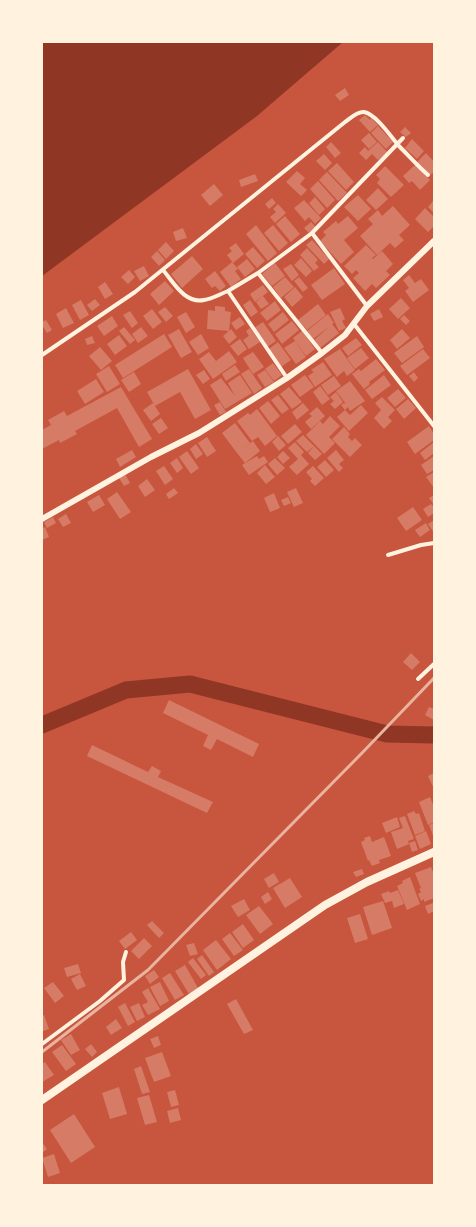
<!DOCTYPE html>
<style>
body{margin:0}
#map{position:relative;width:476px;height:1227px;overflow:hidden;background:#c8553d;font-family:Cabin,sans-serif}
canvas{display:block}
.frame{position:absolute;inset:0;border:43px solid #fff3e0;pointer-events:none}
</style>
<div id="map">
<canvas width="476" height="1227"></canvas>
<div class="frame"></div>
</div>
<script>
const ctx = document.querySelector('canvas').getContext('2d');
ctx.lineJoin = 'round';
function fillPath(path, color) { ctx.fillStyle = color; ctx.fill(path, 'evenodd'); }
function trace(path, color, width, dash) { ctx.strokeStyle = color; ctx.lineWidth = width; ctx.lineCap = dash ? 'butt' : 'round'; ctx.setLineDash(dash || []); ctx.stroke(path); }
const water = new Path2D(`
 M42,42H343L257,116L42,276Z`);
const river = new Path2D(`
 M42,725L126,690L190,684L387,734L434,735`);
const building = new Path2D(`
 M345,88L349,95L340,101L335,95Z
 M365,115L370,120L371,118L378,125L370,132L359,120Z
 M378,126L393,142L386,149L371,133Z
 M405,127L411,133L406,137L400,132Z
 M369,133L377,142L369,149L361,140Z
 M412,139L424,151L417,159L405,148Z
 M331,142L341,153L335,158L326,147Z
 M378,142L387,152L378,160L372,154L366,160L359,153L365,147L368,151Z
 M426,153L434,162V172L430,175L417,162Z
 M324,154L332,163L325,170L316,161Z
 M337,163L354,182L346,190L328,171Z
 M416,164L430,180L420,190L412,181L409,183L403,176Z
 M385,166L404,185L391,197L377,183L380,179L376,175Z
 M297,171L305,178L300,184L307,190L301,196L286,182Z
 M327,172L347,193L338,201L319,180Z
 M255,174L258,181L241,187L239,180Z
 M318,181L335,200L327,208L310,189Z
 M214,184L223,195L210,206L201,195Z
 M378,188L388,199L376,210L366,200Z
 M358,195L371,209L358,221L344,207Z
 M315,197L325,209L319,215L309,203Z
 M272,198L276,203L269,209L265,204Z
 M304,200L321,218L315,224L309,217L305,221L294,208Z
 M433,201L434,202V213L428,207Z
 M278,204L286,213L275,223L270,217L276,212L273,209Z
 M393,206L410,225L399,235L404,240L395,248L390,243L377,255L360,236L373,224L368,219L378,210L382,216Z
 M425,208L434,217V226L428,232L415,219Z
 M285,216L300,234L291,242L276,224Z
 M348,216L358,228L344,240L354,252L341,264L320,241L326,235L323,232L336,221L338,224Z
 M311,222L316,227L309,233L304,228Z
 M256,225L277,253L268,261L246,234Z
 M273,225L288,243L279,251L264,233Z
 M183,228L187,238L176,241L173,232Z
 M312,240L329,259L324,264L306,245Z
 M166,242L174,251L166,259L158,250Z
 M236,243L244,254L233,263L227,255L232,251L229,248Z
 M366,245L376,255L372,258L373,259L382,251L393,264L386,271L390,275L376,288L372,284L365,291L353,278L359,273L356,270L352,274L344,266Z
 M253,247L265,261L257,268L245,254Z
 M307,248L318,260L315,263L319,267L314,271L300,255Z
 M157,251L165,260L159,266L151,257Z
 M192,256L203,269L182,288L171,274Z
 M301,258L312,271L306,277L294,265Z
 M247,259L255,269L245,277L237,267Z
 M232,262L238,269L235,271L241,279L231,287L220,272Z
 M275,263L285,276L272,286L262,274Z
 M291,264L299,275L292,281L283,269Z
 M144,266L149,276L140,281L134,271Z
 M334,268L345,284L322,300L311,285Z
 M129,270L135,277L128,284L121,277Z
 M215,271L226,286L220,291L215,286L212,288L205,279Z
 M409,275L415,283L421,279L429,290L413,302L405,291L409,288L403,280Z
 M285,277L294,287L281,298L273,287Z
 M299,277L308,288L303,292L294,281Z
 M165,281L174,291L159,305L150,294Z
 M105,282L113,294L105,299L98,287Z
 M263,285L268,292L255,302L250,294Z
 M295,287L303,297L292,307L284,297Z
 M263,296L269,304L261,309L256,302Z
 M401,298L410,308L398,319L389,309Z
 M95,299L100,305L92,311L87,305Z
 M81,300L89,315L80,320L72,305Z
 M250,300L258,312L251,317L243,305Z
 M275,301L281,310L267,321L260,313Z
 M318,304L326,315L307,330L298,320Z
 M215,306L225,307V311L231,312L229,331L207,329L208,310L215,311Z
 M165,307L173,316L166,322L158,312Z
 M66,308L74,323L63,328L56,314Z
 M340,308L345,319L342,321L346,328L339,331L330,312Z
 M152,309L162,322L153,329L143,316Z
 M379,309L383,317L374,321L370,314Z
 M130,311L138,323L132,328L123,315Z
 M186,312L195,327L186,333L177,317Z
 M283,312L289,320L274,332L268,324Z
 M328,314L334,323L332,324L339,333L320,348L314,340L330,326L313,339L307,331Z
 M404,315L410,321L406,325L400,319Z
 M112,316L118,326L104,336L97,326Z
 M240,317L245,324L236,330L231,323Z
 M46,320L52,330L47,333L42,325V322Z
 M292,321L299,330L282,344L275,334Z
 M263,322L276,341L267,347L254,328Z
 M124,327L135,340L130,344L119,331Z
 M141,327L148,336L138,343L132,334Z
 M250,328L260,342L249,349L243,340L249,336L246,331Z
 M179,329L192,352L181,358L168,335Z
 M231,329L237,337L229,344L223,336Z
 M402,329L410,338L397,349L390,340Z
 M302,331L315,349L306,356L293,338Z
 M164,334L172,347L123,378L115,365Z
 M201,334L209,348L198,355L189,342Z
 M119,335L127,346L115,355L107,344Z
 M92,336L95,343L87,345L85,339Z
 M417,336L424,347L402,363L394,353Z
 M356,338L362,345L348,356L342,348Z
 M240,339L247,349L238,356L230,346Z
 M295,341L306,357L296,364L284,348Z
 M278,342L291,360L281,367L269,349Z
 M100,347L112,361L101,370L89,356Z
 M361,348L369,358L355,369L347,358Z
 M340,349L355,370L347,376L344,371L337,377L324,359Z
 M423,349L430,358L407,375L400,366Z
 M229,351L237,362L213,379L199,359L209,352L216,361Z
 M253,352L264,367L253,374L243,358Z
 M376,359L385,370L369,382L370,384L364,389L352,374L359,369L361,371Z
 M323,362L332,375L315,387L308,376L314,372L311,370Z
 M273,363L282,375L274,381L265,369Z
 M235,365L240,372L226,381L222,374Z
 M109,366L120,384L107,392L96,374Z
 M188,369L211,410L195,419L180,392L155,406L147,392Z
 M249,369L262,388L254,394L241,374Z
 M204,370L210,379L203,384L196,375Z
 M265,370L274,382L265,387L257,375Z
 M134,372L141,384L129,392L121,380Z
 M414,372L418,378L414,382L409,376Z
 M240,375L252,393L225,409L210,385L221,378L235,396L228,383Z
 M305,375L314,387L300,397L291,385Z
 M384,375L391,385L372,399L365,390Z
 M334,376L341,386L328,395L321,385Z
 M96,379L104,392L85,404L77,391Z
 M350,381L365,401L350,411L348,407L345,410L341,405L344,403L346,404L336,391Z
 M320,386L330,399L322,405L313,392Z
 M121,387L152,439L139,447L117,408L75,431L77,434L60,443L59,440L42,449V430L51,425L48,420L64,411L67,416Z
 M289,387L302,402L292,409L280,394Z
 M398,389L406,398L395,407L387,398Z
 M336,392L343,402L335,409L330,404L334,401L330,397Z
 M278,395L289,409L282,414L271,400Z
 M382,397L395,410L388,417L392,421L384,429L374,418L381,410L375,403Z
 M408,399L416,408L404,419L396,409Z
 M268,401L280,416L271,424L259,408Z
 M220,402L226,412L220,415L214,405Z
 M153,403L160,414L151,421L143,410Z
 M303,403L309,410L297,420L292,412Z
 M361,405L368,413L349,431L337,417L345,410L350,415Z
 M317,407L325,416L311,429L305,422L312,416L309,414Z
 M257,409L277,436L265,446L258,437L252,441L237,421L248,413L250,415Z
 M330,416L340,426L329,437L335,443L324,454L306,435L320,421L323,424Z
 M161,418L168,428L159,434L152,424Z
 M235,423L250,443L237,453L222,433Z
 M295,424L302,432L288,444L281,436Z
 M429,426L434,434V440L415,454L407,442Z
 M344,427L350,434L348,437L352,441L355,438L362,445L350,457L332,439Z
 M303,435L314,446L307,452L296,441Z
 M278,436L286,445L279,451L272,442Z
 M207,437L216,451L207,457L198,443Z
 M253,441L260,451L245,463L237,453Z
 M295,442L304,452L301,455L309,464L297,475L289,467L298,459L288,448Z
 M434,442V453L425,460L420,453Z
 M196,444L203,454L196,459L190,449Z
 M314,446L322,454L315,460L308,453Z
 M132,450L136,457L120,467L116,459Z
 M336,450L344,460L339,464L343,468L339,472L327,458Z
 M187,451L199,468L191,474L179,457Z
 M283,451L290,458L283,464L277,457Z
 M257,456L259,459L264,456L268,462L249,475L242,465Z
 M434,456V470L427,474L421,465Z
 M177,458L183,468L177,473L170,463Z
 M275,458L285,468L277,475L268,464Z
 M325,460L334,470L326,477L317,467Z
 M265,465L275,477L266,484L257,473Z
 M164,466L173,479L165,485L156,471Z
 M313,466L324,478L315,486L310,481L312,479L306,472Z
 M434,472V488L426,477Z
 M125,474L130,483L124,486L119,478Z
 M147,479L155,490L145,497L138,486Z
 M174,488L178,493L169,499L166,494Z
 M296,488L303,503L294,507L287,492Z
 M117,492L131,512L120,519L107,499Z
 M274,493L280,508L270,512L264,498Z
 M99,495L105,505L93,512L87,502Z
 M434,495V505L429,498Z
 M288,497L291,503L284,506L281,500Z
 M431,504L434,507V513L428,517L423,509Z
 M413,507L422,520L406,531L397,518Z
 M66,514L71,523L63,527L58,519Z
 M53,517L56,523L47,528L44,522Z
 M434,520V533L428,524Z
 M426,523L430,530L420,537L415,530Z
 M45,527L49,537L42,540V529Z
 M411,653L420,662L412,670L403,662Z
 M169,700L259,744L253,757L217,739L211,750L203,746L208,735L163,713Z
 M429,707L434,709V720L425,715Z
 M92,745L148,772L152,766L161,771L158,777L213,802L207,813L87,756Z
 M434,773V789L428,776Z
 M430,797L434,807V822L428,825L419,802Z
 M414,811L416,814L419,813L425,831L415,835L407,814Z
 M405,816L414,839L408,841L409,844L397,849L391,832L403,828L399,818Z
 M397,817L400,827L386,833L382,823Z
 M434,823V838L429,825Z
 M426,831L431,844L420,849L415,836Z
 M370,836L372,842L384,837L391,856L379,860L380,863L372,866L369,860L368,861L361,842L365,840L364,838Z
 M415,841L418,850L412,852L409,843Z
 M431,867L434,874V898L424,902V899L421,901L418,894L421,892L419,889L421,888L415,873Z
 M362,869L364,874L356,877L353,872Z
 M274,873L279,882L269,888L264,879Z
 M410,877L420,904L407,910L397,886L403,883L402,881Z
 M290,878L302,897L285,908L273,888Z
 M398,890L404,904L394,908L392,901L385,903L381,894L389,891L390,893Z
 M268,892L272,899L265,904L261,897Z
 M244,899L250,910L238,917L231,906Z
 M383,901L392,928L372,935L363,907Z
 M433,903L434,911L428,914L425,906Z
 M259,906L273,924L260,934L246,915Z
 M360,914L368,939L355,943L347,918Z
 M152,921L164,933L159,938L147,925Z
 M243,924L254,940L243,948L232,932Z
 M131,932L137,940L125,949L119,941Z
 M230,933L243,950L234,956L222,939Z
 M144,938L152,946L139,959L131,951Z
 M216,940L231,959L217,970L203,950Z
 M194,943L198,954L190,956L186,945Z
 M202,955L214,972L209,976L197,959Z
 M193,958L206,975L201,979L188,962Z
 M78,964L81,973L67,977L64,968Z
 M185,965L198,988L189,994L175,971Z
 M154,970L159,977L150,984L145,976Z
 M170,973L184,995L175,1000L162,978Z
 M80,974L86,986L77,990L71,979Z
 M53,982L64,996L55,1003L44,988Z
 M160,982L169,1001L160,1006L150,987Z
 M148,988L160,1009L148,1015L142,1005L148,1002L142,992Z
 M236,999L253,1030L244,1034L227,1004Z
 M125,1003L135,1022L128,1026L118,1007Z
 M139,1003L145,1017L137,1021L130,1007Z
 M44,1015L49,1029L43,1031L42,1016Z
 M116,1019L122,1028L111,1035L106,1027Z
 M71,1034L80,1050L71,1055L61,1040Z
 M158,1036L161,1045L154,1048L150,1039Z
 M91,1044L97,1052L92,1057L85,1049Z
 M62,1045L76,1064L66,1071L52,1052Z
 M162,1052L171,1076L154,1082L145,1058Z
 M45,1062L54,1075L42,1082V1064Z
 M141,1066L150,1092L142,1094L134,1069Z
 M119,1087L127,1114L110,1119L102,1093Z
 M175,1090L179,1105L171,1107L167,1092Z
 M149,1095L157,1122L145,1125L137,1098Z
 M178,1108L181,1120L170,1123L167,1111Z
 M74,1114L95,1147L71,1163L50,1130Z
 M42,1142L47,1149L42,1153Z
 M54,1154L60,1173L48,1177L42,1158Z`);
const minor = new Path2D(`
 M312,233L403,138
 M163,270C174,283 185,304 204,300C212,299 220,294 228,291
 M258,273L312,233L367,306
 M354,324L434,426
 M42,355L135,292L345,122C350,119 357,111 364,112C376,114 392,138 399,146C409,156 418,166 428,175
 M287,378L228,291L258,273L322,353
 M388,555L421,545L434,543
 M418,679L434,664
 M42,1044L100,1001L124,980L123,962L126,952`);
const tertiary = new Path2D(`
 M42,519L151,457L199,433L287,378L322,353L345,335L367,306L434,241`);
const primary = new Path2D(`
 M42,1100L325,905L367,882L434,852`);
const rail = new Path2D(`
 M42,1052L148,970L362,753L434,678`);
fillPath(water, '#8f3625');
trace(river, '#8f3625', 17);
fillPath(building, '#d67c66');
trace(minor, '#fff3e0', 4);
trace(tertiary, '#fff3e0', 6);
trace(primary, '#fff3e0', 8);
trace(rail, '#e9b49f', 3);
</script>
